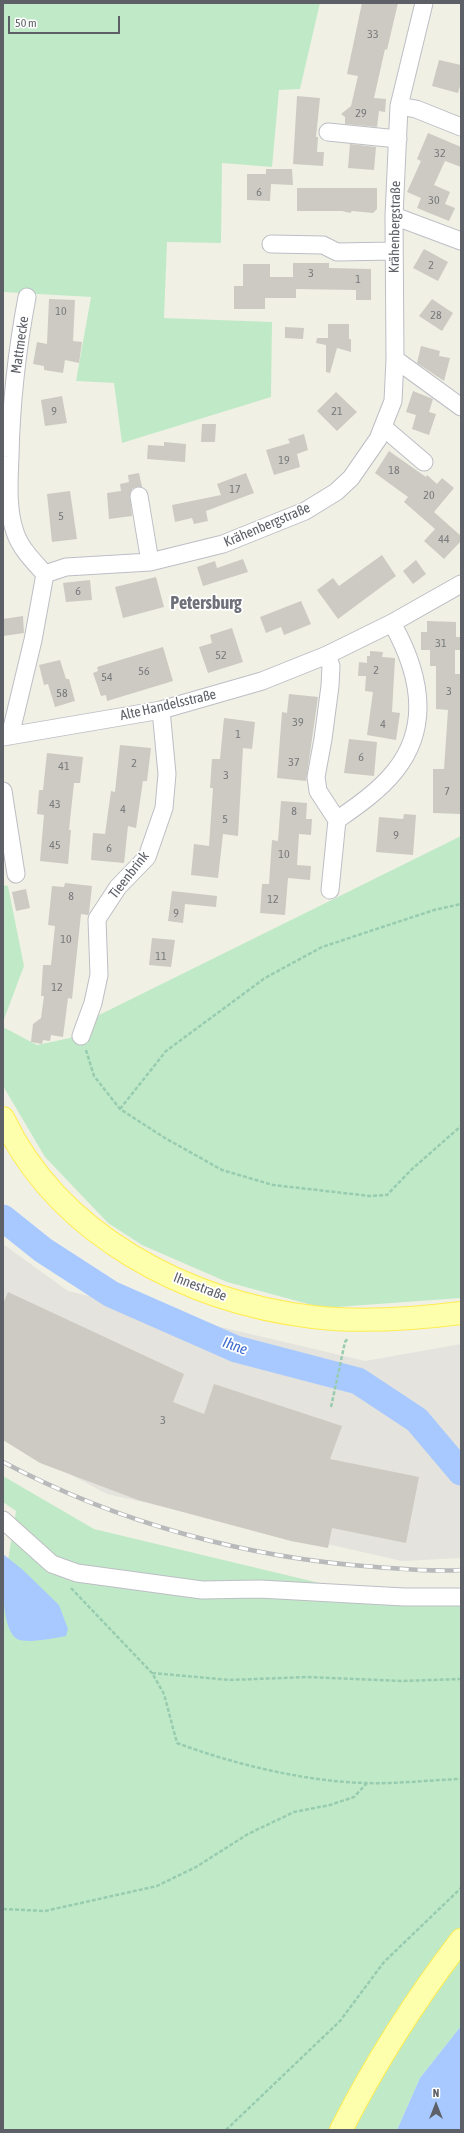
<!DOCTYPE html>
<meta charset="utf-8">
<style>
body{margin:0}
#map{position:relative;width:464px;height:2133px;overflow:hidden;background:#f1f0e5;font-family:"Asap Condensed",sans-serif}
canvas{display:block}
.frame{position:absolute;inset:0;border:4px solid #5d6067;pointer-events:none}
.north{position:absolute;left:416px;top:2085px;width:40px;height:40px;-webkit-text-stroke:3px #fff;paint-order:stroke;rotate:0deg;font-size:11px;font-weight:700;line-height:16px;text-align:center;color:#5d6067}
.north::after{content:'';display:block;margin:auto;width:14px;height:18px;background:#5d6067;clip-path:polygon(50% 0,100% 100%,50% 72%,0 100%)}
.scale{position:absolute;left:8px;top:16px;width:112px;height:18px;box-sizing:border-box;border:2px solid #5d6067;border-top:0;padding-left:5px;font-size:12px;line-height:14px;white-space:nowrap;color:#5d6067;-webkit-text-stroke:3px #fff;paint-order:stroke}
</style>
<div id="map">
<canvas width="464" height="2133"></canvas>
<div class="frame"></div>
<div class="north">N</div>
<div class="scale">50 m</div>
</div>
<script>
const ctx = document.querySelector('canvas').getContext('2d');
ctx.lineJoin = 'round';
function fillPath(path, color) { ctx.fillStyle = color; ctx.fill(path, 'evenodd'); }
function trace(path, color, width, dash) { ctx.strokeStyle = color; ctx.lineWidth = width; ctx.lineCap = dash ? 'butt' : 'round'; ctx.setLineDash(dash || []); ctx.stroke(path); }
function drawText(font, color, halo, rows, align = 'center') {
  ctx.font = font + ' "Asap Condensed",sans-serif'; ctx.lineWidth = 3.5; ctx.setLineDash([]); ctx.textBaseline = 'middle'; ctx.strokeStyle = halo; ctx.fillStyle = color; for (const [text, x, y, turn = 0] of rows) {
    ctx.save(); ctx.translate(x, y); ctx.rotate((+turn || 0) * Math.PI / 180); ctx.textAlign = isNaN(turn) ? turn : align; if (halo) ctx.strokeText(text, 0, 0); ctx.fillText(text, 0, 0); ctx.restore();
  }
}
const industrial = new Path2D(`
 M3,1244L68,1291L365,1361L461,1344V1558L402,1561L107,1494L3,1439Z`);
const green = new Path2D(`
 M3,3H320L300,89L279,90L272,167L222,163L221,243L167,242L164,318L272,322L271,397L122,443L114,383L76,381L91,297L3,292Z
 M461,836V1298L323,1308L227,1282L142,1245L108,1223L45,1157L3,1086V1027L37,1045L70,1038L97,1016Z
 M3,885L8,886L24,966L3,1022Z
 M3,1476L94,1529L399,1602H461V2026L420,2078L397,2130H3V1591L16,1511L3,1502Z`);
const water = new Path2D(`
 M3,1554L23,1570L59,1605L68,1629L66,1636C54,1638 28,1644 17,1639C0,1628 3,1574 3,1554Z
 M461,2026V2130H397L420,2078Z`);
const river = new Path2D(`
 M3,1218L43,1250L111,1294L236,1349L358,1381L417,1420L461,1472`);
const building = new Path2D(`
 M362,3H398L387,50L385,49L374,98L386,99L385,112L379,111L377,127L345,124V117L341,114L351,106L358,76L347,74Z
 M439,60L461,65V83L458,93L432,86Z
 M297,96L320,98L316,137H318L317,152H324L323,166L293,164Z
 M428,133L461,147V167L445,161L434,185L450,192L445,204L455,208L449,221L417,208L421,198L407,192L421,161L417,159Z
 M350,144L376,147L374,170L348,168Z
 M266,169H292L293,185L271,184L270,201L247,200V174H266Z
 M297,188H377V209L373,213L352,211L350,213L342,211H297Z
 M424,249L448,262L438,281L413,268Z
 M293,263H329V268L371,269V300H356V290L296,289V298H265V309H234V286H243V264H270V277H293Z
 M49,299L75,300L73,341L82,342L79,363L65,360L63,373L44,370V366L33,364L37,342L47,344Z
 M432,299L453,313L442,331L419,316Z
 M328,324H349V339H351V352L337,348L330,373L326,372V345L316,343L317,338H328Z
 M285,327L304,328L303,339L285,338Z
 M421,346L440,351L439,356L450,358L444,381L417,363Z
 M413,391L433,399L429,412L436,414L429,435L412,429L416,415L406,412Z
 M336,392L357,412L337,431L317,411Z
 M62,396L67,423L45,426L41,400Z
 M202,424H216L215,442H201Z
 M304,434L308,450L297,454L300,467L274,475L266,450L290,443L288,439Z
 M164,442L186,444L185,462L147,459L148,445L164,446Z
 M389,451L426,477L427,475L437,484L442,478L454,488L434,512L461,536V541L444,559L424,541L435,529L404,502L408,497L375,473Z
 M139,473L142,487L133,488L130,493L132,516L109,519L107,493L121,491L120,484L129,482L128,475Z
 M246,473L254,493L206,511L208,521L194,524L192,518L175,522L172,505L221,495L217,484Z
 M70,491L77,539L52,542L47,494Z
 M382,555L396,576L338,619L317,590L333,578L339,586Z
 M243,559L248,572L203,586L197,567L215,561L217,568Z
 M416,560L426,574L413,584L403,571Z
 M156,577L164,607L123,618L115,587Z
 M90,580L92,600L66,602L63,583Z
 M301,601L311,624L284,635L281,627L266,633L260,617Z
 M23,616L24,633L3,636V619Z
 M427,621L456,622V637H461V650H455V674H461V814L433,813V769H444L448,710L436,709V666H430V650H421V632H427Z
 M232,628L243,662L208,673L199,647L212,643L210,635Z
 M163,647L173,681L107,701L106,695L101,696L93,673L98,671L97,667Z
 M370,651L383,652L382,657L395,658L392,712L400,713L396,740L367,735L373,692L365,691L366,676H358L359,662L367,663V656H370Z
 M60,660L66,679H69L75,701L55,707L48,684L44,685L39,665Z
 M289,694L318,697L306,781L277,778L282,712L287,713Z
 M224,718L255,722L252,749L243,748L238,836L223,834L218,878L191,875L194,844L209,846L213,788H210L212,759H220Z
 M349,739L377,742L374,776L344,773Z
 M120,745L151,748L147,781H143L136,828L128,826L124,863L91,860L93,833L105,834L111,791L115,792Z
 M47,753L83,757L80,783H74L69,830H71L68,864L40,861L44,815L37,814L39,790H43Z
 M281,801L307,803L306,819H312L311,835L299,834L297,865L311,866L310,880L288,878L285,915L260,913L262,884H269L272,840L278,841Z
 M404,814L416,815L413,855L376,852L379,817L403,819Z
 M65,883L92,886L89,913L88,915L81,914L72,999L68,998L63,1037L51,1035L50,1041L43,1040L42,1044L31,1042L33,1024L41,1018L44,996H41L43,965H51L55,926L48,925L52,886L64,887Z
 M26,889L30,908L16,911L12,892Z
 M172,891L217,896L216,907L185,904L183,923L168,921Z
 M152,938L175,940L171,967L149,965Z
 M8,1292L184,1374L173,1402L204,1414L214,1384L342,1426L330,1459L419,1477L406,1543L332,1528L328,1548L291,1541L138,1500L40,1463L3,1440V1304Z`);
const path = new Path2D(`
 M86,1050L94,1076L120,1109L165,1138L222,1170L273,1185L370,1196L387,1195L411,1170L461,1126
 M120,1109L166,1051L265,978L322,947L434,910L461,904
 M331,1407L345,1342L348,1338
 M71,1588L152,1673L164,1694L177,1743C233,1764 307,1782 367,1783C398,1784 430,1780 461,1779
 M152,1673L230,1680L307,1677L401,1681L461,1679
 M3,1909L45,1911L157,1886L196,1867L248,1834L294,1812L330,1805L354,1797L367,1783
 M226,2130L340,2021L384,1962L461,1888`);
const minor = new Path2D(`
 M399,106L416,109L461,127
 M328,132L398,139
 M394,216L461,241
 M271,244L323,245L337,252L394,251
 M27,297C17,350 11,403 10,457C9,481 7,509 15,532C20,548 34,562 45,574
 M395,359L461,407
 M383,427L424,462
 M139,496L150,562
 M327,655L331,666L330,686L323,739L316,777L318,791L337,820
 M10,736L33,640L45,574L66,567L150,562L223,544L305,511L336,492L351,478L378,439L393,401L395,359L394,216L399,106L424,3
 M3,737L161,710L262,681L327,655L392,623L461,584
 M3,791L16,874
 M330,890L337,820C357,806 379,791 395,771C432,725 419,671 392,623
 M81,1036L93,1003L99,975L97,919L118,887L147,857L164,808L167,774L161,710
 M3,1520L52,1564L77,1573L202,1590L260,1589L404,1597H461`);
const major = new Path2D(`
 M3,1118C59,1236 188,1302 313,1317C362,1323 413,1319 461,1313
 M341,2130C375,2063 415,2000 461,1940`);
const rail = new Path2D(`
 M3,1462C118,1523 247,1558 376,1567C404,1569 433,1572 461,1570`);
const numberNames = [
 ["33",373,34],
 ["29",361,113],
 ["32",440,153],
 ["6",259,192],
 ["30",434,200],
 ["2",431,265],
 ["3",311,273],
 ["1",358,279],
 ["10",61,311],
 ["28",436,315],
 ["9",54,411],
 ["21",337,411],
 ["19",284,460],
 ["18",394,470],
 ["17",235,489],
 ["20",429,495],
 ["5",61,516],
 ["44",444,539],
 ["6",78,591],
 ["31",441,643],
 ["52",221,655],
 ["2",376,670],
 ["56",144,671],
 ["54",107,677],
 ["3",449,691],
 ["58",62,693],
 ["39",298,722],
 ["4",383,724],
 ["1",238,734],
 ["6",361,757],
 ["37",294,762],
 ["2",134,763],
 ["41",64,766],
 ["3",226,775],
 ["7",447,791],
 ["43",55,804],
 ["4",123,809],
 ["8",294,811],
 ["5",225,819],
 ["9",396,835],
 ["45",55,845],
 ["6",109,848],
 ["10",284,854],
 ["8",71,896],
 ["12",273,899],
 ["9",176,913],
 ["10",66,939],
 ["11",161,956],
 ["12",57,987],
 ["3",163,1420]
];
const streetNames = [
 ["Krähenbergstraße",395,227,-89],
 ["Mattmecke",20,345,-82],
 ["Krähenbergstraße",267,525,-23],
 ["Alte Handelsstraße",168,705,-13],
 ["Tieenbrink",129,875,-52],
 ["Ihnestraße",200,1287,21]
];
const waterNames = [
 ["Ihne",235,1346,20]
];
const districtNames = [
 ["Petersburg",206,603]
];
fillPath(industrial, '#e4e3dd');
fillPath(green, '#c0eac7');
fillPath(water, '#a7c9ff');
trace(river, '#a7c9ff', 27);
fillPath(building, '#cccac2');
trace(minor, '#bdbec5', 19);
trace(major, '#feec51', 24);
trace(path, '#98ccb0', 2.5, [4, 2]);
trace(minor, '#fff', 17);
trace(major, '#feffac', 22);
trace(rail, '#b8b9ba', 4.5);
trace(rail, '#fff', 3, [9]);
drawText('12px', '#797a7e', null, numberNames);
drawText('14px', '#5d6067', '#fff', streetNames);
drawText('italic 15px', '#3d6bcf', '#fff', waterNames);
drawText('bold 18px', '#6e7179', '#fff', districtNames);
</script>
